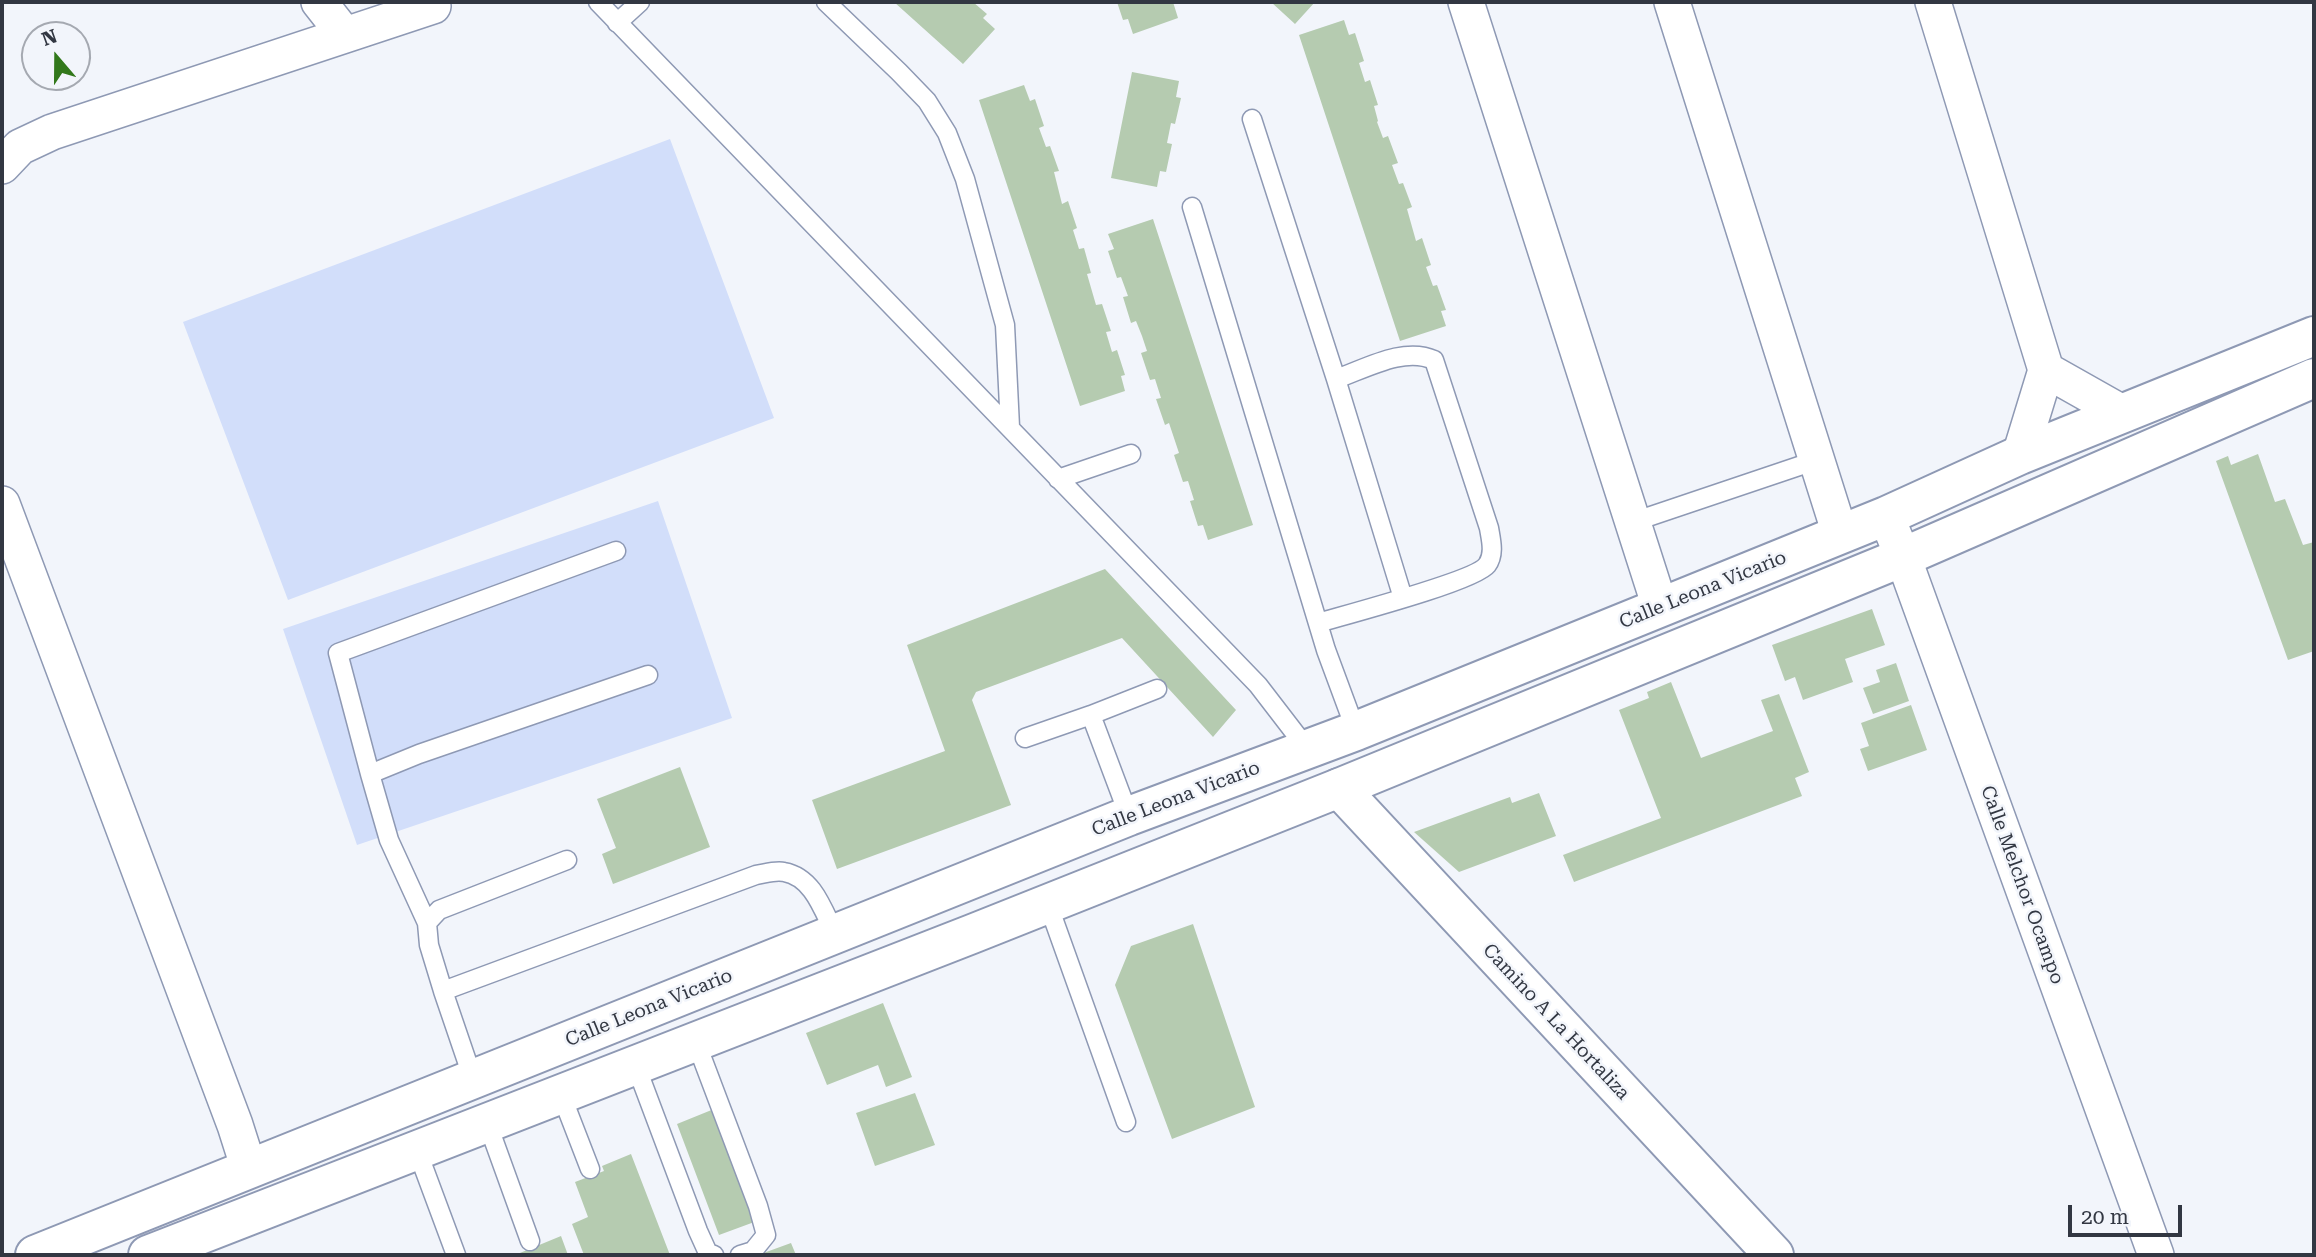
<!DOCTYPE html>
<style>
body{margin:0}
#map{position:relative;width:2316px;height:1257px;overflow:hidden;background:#f2f5fb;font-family:"Roboto Serif",serif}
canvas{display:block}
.frame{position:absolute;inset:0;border:4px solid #323742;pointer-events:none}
.north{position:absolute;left:21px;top:21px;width:70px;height:70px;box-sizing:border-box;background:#f2f5fb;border:2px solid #a5a9b1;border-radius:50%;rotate:340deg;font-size:19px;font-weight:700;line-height:28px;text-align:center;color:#323742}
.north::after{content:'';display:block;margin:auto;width:24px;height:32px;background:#32781b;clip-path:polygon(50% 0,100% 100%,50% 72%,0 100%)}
.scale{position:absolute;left:2068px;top:1205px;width:114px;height:32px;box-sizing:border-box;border:4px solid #323742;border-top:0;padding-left:9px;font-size:21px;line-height:24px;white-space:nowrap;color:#323742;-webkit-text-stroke:5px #f2f5fb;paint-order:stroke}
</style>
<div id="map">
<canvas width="2316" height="1257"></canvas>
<div class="frame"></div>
<div class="north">N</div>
<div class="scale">20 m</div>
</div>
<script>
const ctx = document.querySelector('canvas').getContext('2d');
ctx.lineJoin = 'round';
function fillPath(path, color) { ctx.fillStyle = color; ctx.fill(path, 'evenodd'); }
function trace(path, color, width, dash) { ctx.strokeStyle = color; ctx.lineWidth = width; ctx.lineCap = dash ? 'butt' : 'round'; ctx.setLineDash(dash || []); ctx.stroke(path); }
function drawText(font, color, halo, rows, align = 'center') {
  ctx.font = font + ' "Roboto Serif",serif'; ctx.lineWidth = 5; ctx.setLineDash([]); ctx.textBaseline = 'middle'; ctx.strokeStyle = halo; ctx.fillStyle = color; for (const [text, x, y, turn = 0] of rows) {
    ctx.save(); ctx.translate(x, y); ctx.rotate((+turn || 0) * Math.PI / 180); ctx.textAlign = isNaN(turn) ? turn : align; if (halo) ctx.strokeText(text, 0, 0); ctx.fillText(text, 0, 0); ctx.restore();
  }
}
const green = new Path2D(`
 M670,139L774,418L288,600L183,322Z
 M658,501L732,718L357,845L283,629Z`);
const building = new Path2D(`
 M894,2H973L987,14L983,18L995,29L963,64Z
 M1117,2H1173L1178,18L1133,34L1128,19L1123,20Z
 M1271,2H1315L1295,24Z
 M1344,20L1349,35L1355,33L1364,61L1359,63L1365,82L1370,80L1378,105L1374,106L1378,121L1377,122L1383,138L1388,136L1398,163L1392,165L1399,184L1403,183L1412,207L1407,209L1416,241L1422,238L1431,265L1426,267L1433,286L1437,285L1446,310L1441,311L1446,326L1400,341L1299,35Z
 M1132,72L1179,81L1176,97L1181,98L1175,124L1171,123L1167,143L1172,144L1166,172L1160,171L1157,187L1111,178Z
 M1024,85L1030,101L1035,99L1044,126L1039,128L1046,147L1050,146L1059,171L1054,172L1062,204L1068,201L1077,228L1073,230L1079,249L1084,248L1091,273L1087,274L1096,305L1102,304L1111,331L1106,332L1112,352L1117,350L1125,375L1121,376L1125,391L1080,406L979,100Z
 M1153,219L1253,525L1208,540L1203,525L1198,526L1190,501L1194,500L1188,481L1183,482L1174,455L1179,453L1169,423L1165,425L1156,399L1161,398L1155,379L1150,380L1141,353L1147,351L1142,336L1136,321L1131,323L1123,297L1128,296L1121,277L1117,278L1108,251L1114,249L1108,234Z
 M2258,454L2275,502L2285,499L2303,545L2314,542V651L2288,660L2216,461L2228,456L2231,465Z
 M1105,569L1236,710L1213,737L1122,638L976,692L972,700L1011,805L837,869L812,800L945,751L907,645Z
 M1872,609L1885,645L1845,659L1853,682L1803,700L1795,677L1785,681L1772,645Z
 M1896,663L1909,701L1873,714L1863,688L1880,682L1876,670Z
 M1671,682L1701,758L1773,731L1761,700L1779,694L1809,772L1795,778L1802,796L1574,882L1563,855L1661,818L1619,710L1649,698L1647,692Z
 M1911,705L1927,750L1868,771L1860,749L1869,746L1861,723Z
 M680,767L710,847L613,884L602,854L616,848L597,799Z
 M1539,793L1556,836L1459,872L1414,832L1510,797L1512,803Z
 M1193,924L1255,1107L1172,1139L1115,985L1131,946Z
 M883,1003L912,1077L886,1087L878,1065L827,1085L806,1033Z
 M915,1093L935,1145L875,1166L856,1113Z
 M714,1109L757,1221L719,1235L677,1124Z
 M631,1154L670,1255H584L572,1224L588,1217L575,1182L604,1171L602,1166Z
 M561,1236L568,1255H515Z
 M791,1243L796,1255H758Z`);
const service = new Path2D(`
 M598,2L1258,685L1308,750
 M826,2L899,72L927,101L947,133L965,179L1005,325L1010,427
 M617,23L640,2
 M1252,119L1336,379L1403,598
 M1192,207L1326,650L1356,731
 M1058,479L1131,454
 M1633,522L1817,460
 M1318,623C1345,615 1475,581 1487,565C1495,554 1491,540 1489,528L1434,360C1404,346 1365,369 1336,379
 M1091,715L1157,689
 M1025,738L1091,715L1129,816
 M370,774L338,653L616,551
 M1048,904L1126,1122
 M427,923L389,840L370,774L419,754L648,675
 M443,991L429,945L427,923L439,910L567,860
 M696,1042L758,1206L766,1235L753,1251L740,1255
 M636,1066L698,1231L708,1253L714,1255
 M473,1079L443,991L756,875C764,874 775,870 784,872C813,877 823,910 835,934
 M561,1094L590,1169
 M487,1122L530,1241
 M417,1150L456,1255`);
const minor = new Path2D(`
 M319,2L345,35
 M1466,2L1660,607
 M1672,2L1840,534
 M1933,2L2046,370L2020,455
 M2,166L20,147L52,132L433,6
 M2046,370L2124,414
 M2,504L235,1125L249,1169
 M1886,516L1903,557L2156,1255`);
const tertiary = new Path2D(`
 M1339,788L1774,1255`);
const secondary = new Path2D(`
 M35,1255L1129,816L1356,731L1886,516L2020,455L2314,336
 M148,1255L972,934L1339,788L1903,557L2314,378`);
const streetNames = [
 ["Calle Leona Vicario",1703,590,-22],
 ["Calle Leona Vicario",1176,799,-21],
 ["Calle Melchor Ocampo",2022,885,70],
 ["Calle Leona Vicario",649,1008,-22],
 ["Camino A La Hortaliza",1556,1022,47]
];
fillPath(green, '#d2defa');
fillPath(building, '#b5cbb0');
trace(service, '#8e99b4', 21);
trace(minor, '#8e99b4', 38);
trace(tertiary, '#8e99b4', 42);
trace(secondary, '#8e99b4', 42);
trace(service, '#fff', 18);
trace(minor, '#fff', 35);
trace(tertiary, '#fff', 38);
trace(secondary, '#fff', 38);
drawText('19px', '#323742', '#f2f5fb', streetNames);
</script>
